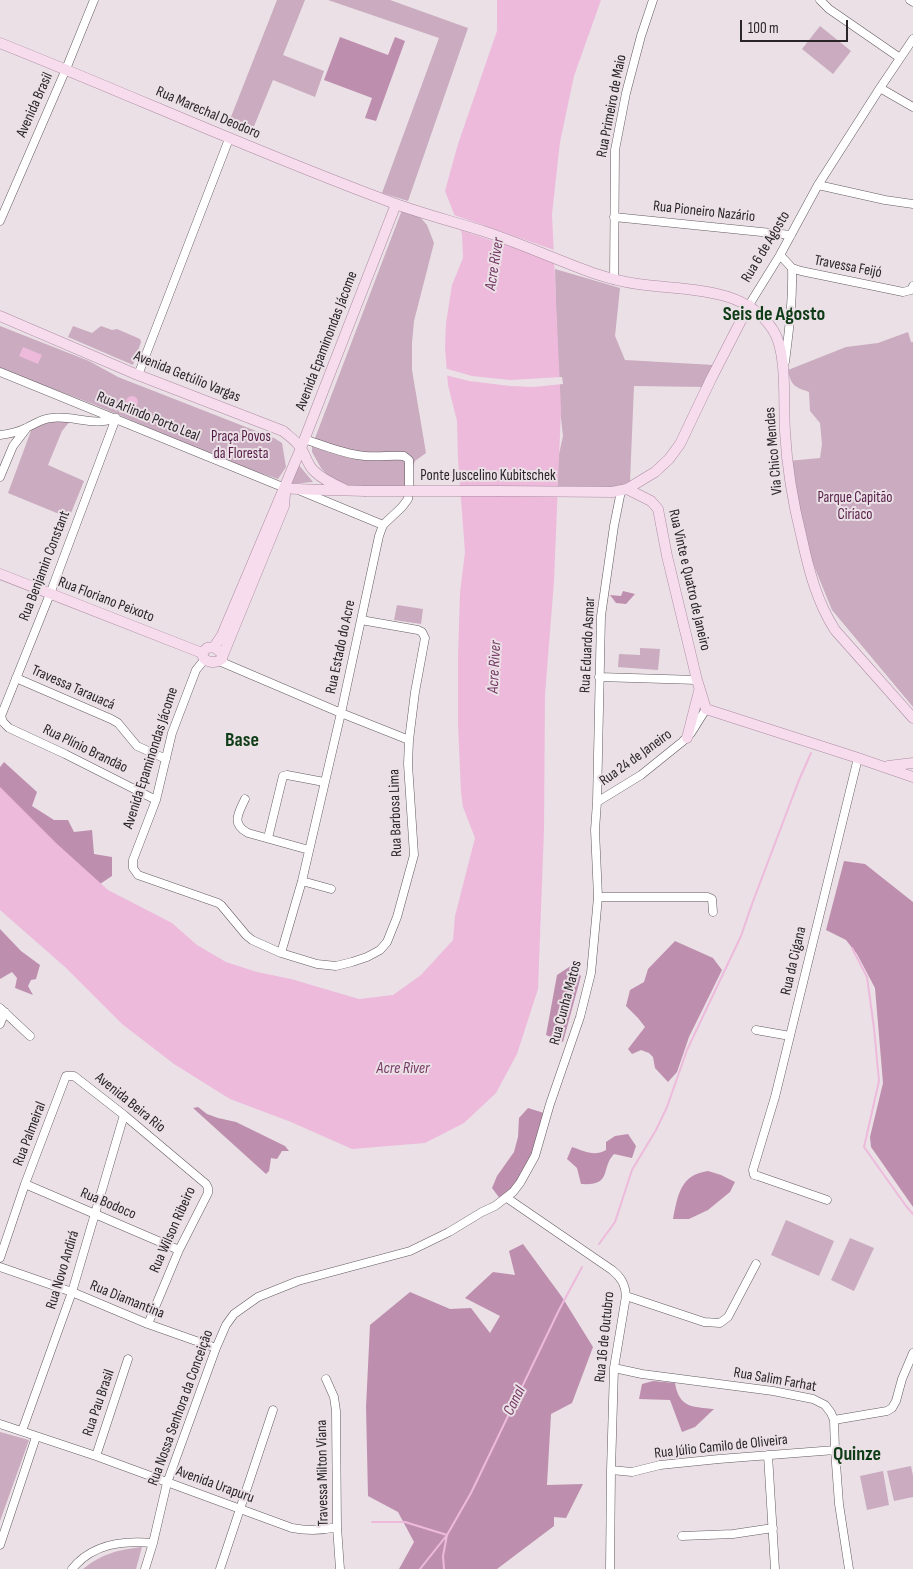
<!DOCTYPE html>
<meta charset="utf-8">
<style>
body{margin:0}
#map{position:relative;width:913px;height:1569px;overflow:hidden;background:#eae0e6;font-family:"Sofia Sans Condensed",sans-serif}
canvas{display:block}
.scale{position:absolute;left:740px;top:20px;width:108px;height:22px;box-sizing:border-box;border:2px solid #292528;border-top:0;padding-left:6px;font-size:15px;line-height:18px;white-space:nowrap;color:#292528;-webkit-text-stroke:4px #eae0e6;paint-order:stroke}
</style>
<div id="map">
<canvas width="913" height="1569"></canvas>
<div class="scale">100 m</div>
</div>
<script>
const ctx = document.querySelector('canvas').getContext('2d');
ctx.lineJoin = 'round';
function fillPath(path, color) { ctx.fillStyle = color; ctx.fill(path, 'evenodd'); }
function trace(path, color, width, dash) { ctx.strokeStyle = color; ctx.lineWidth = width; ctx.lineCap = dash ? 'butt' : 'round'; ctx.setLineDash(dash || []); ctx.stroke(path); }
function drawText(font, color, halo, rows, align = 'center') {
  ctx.font = font + ' "Sofia Sans Condensed",sans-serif'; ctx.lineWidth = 4; ctx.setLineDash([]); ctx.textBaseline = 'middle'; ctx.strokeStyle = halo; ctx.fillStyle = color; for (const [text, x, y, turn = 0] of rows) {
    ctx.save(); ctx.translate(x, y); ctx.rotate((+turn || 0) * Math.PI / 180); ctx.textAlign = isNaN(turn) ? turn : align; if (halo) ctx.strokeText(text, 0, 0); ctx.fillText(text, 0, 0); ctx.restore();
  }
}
const green = new Path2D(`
 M277,0H305L283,55L324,71L315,97L273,80L250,136L227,127Z
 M328,0H390L468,28L408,201L382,193L439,38Z
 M820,26L851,51L833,74L802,49Z
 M402,210L419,216L427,225L434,243L414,321L412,343V370L426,453L415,461L405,488L346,486L330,478L321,468L312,452V446Z
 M555,269L620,288L615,336L625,360L714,365L704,387L634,386L630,481L618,487L552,486L563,436L558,391Z
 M0,326L89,361L118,377L274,438L282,443L286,467L278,479C219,460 164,434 107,410C72,395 36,383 0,369Z
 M73,326L92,333L101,326L112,330L117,329L140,339L141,342L133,365L68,337Z
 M908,332L911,342H913V707L832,610L803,539L788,461L820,458L822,444L820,423L810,411L809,392C795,387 791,386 788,370L846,347L878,343Z
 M59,421H70L62,431L48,465L84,481L69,518L8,493L32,428L46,423Z
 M298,464L313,482L290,484Z
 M397,605L423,609L421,624L394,620Z
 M640,648L660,649L658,670L618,667L619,654L640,655Z
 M786,1220L834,1241L819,1276L771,1255Z
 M850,1238L874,1248L854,1291L831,1280Z
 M0,1432L29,1440L0,1521Z
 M911,1466L913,1476V1497L894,1501L887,1471Z
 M883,1471L889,1505L867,1510L860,1476Z
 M142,1547L136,1569H83C103,1553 118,1550 142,1547Z`);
const forest = new Path2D(`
 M340,37L388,55L395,37L405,41L376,121L365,118L372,98L324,80Z
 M623,591L635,594L626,604L616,603L610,595L621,596Z
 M4,762L37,792L32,806L54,820H68L74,832L92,830L94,854L112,857V876L91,890L0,800V767Z
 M844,861L865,864L913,902V1207L871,1147L870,1137L883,1083L875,988L857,954L846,940L826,930Z
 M0,929L21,951L40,965L36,979L31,980L28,986L33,995L15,988L17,978L12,972L0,979Z
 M675,941L713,958L722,970L689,1037L677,1072L668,1082L655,1068L653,1057L649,1053L641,1050L632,1054L628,1049L645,1027L638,1018L626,1006L630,990L644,982L648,969Z
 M572,965L581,976L563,1042L546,1035L557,975Z
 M198,1107L207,1114L218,1118L236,1122L285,1146L289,1151H282L277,1159L271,1158L269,1171L266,1174L193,1108Z
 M528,1108L544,1113L528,1167L501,1200L492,1188L497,1176L514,1152L518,1137L519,1118Z
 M628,1134L636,1146L632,1158L614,1154C600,1169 613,1186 581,1184L577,1168L567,1159L572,1147C584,1151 594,1157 606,1150V1142L615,1136Z
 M708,1171L721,1175L735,1182L730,1192L708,1210L689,1219H673C678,1195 680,1175 708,1171Z
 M523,1244L562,1297L593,1347L572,1403L551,1414L547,1485L583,1484L566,1518L554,1517V1526L497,1569H399L414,1542L398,1512L368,1496L366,1407L370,1325L410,1292L450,1309L471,1308L490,1333L500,1316L465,1298L493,1272L515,1275L509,1251Z
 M653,1381L675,1383C679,1408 693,1407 714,1409L695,1427L682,1432L670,1400L639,1399L642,1384Z`);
const water = new Path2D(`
 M497,0H601L574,76L560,142L552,214L561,409L554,581L545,695L544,830L538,989L517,1054L496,1093L464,1123L425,1143L352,1149L291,1122L230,1099L174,1064L122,1024L65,967L0,910V787L56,843L108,890L172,923L197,945L226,962L257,972L291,979L359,999L393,995L421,975L453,940L455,916L475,838L463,807L461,792L458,725V656L460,593L465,552L458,460L457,421L448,385L445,348L446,323L452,285L463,258L462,234L445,191L458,144L497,31Z
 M23,347L42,355L38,364L19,356Z
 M126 402a6 6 0 1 1 12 0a6 6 0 1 1-12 0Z`);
const pier = new Path2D(`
 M451,214L557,251L558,265L521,250L457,229Z
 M444,368L472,376L510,380L562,377L563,384L533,387L510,386L469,381L445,375Z`);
const stream = new Path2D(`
 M852,948L867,977L874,1028L879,1081L864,1147L906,1206L913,1214
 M599,1244L615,1222L632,1170L656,1130L667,1107L687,1050L741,936L752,904L799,780L811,753
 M372,1522H405L447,1535L443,1556L444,1569
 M420,1569L447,1535L471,1493L559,1310L582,1267`);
const minor = new Path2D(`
 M820,0L829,9L900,58
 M910,0L913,2
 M880,88L913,107
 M818,185L885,200L913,204
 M614,217L791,235
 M0,221L66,69L94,0
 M780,255L792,268L801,271L903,292L911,290L913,286
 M614,280L615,150L626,93L641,36L653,0
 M749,305L780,255L818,185L880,88L913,39
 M785,362C789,331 793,300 792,268
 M0,372L285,488
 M138,375L229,139
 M116,418L50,594L1,716L3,722L9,728L65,754L156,800
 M0,435C9,434 18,432 26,428C35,424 41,419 51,418C74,415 93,427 116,418
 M0,477L13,446L26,429
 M301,491L383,525
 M205,659L196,670L172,733L156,800L133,860V868L138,875L218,903L221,905L246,935L252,940L281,953L317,964L336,966L352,962L367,957L380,950L387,942L397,917L414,855L408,764L409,740L415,692L425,638L422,632L418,630L361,620
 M219,661L341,713L409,740
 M599,677L697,680
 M16,678L111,719L118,723L137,746L166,759
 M245,799C238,814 231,824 248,833L309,850
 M597,802L641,775L682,742L691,733L706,709
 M268,838L283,776L287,775L324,782
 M302,881L331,889
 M598,897H708L712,899L713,912
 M281,953L302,881L341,713L379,536L383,525L402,507L408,499L409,486V460L404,456C389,455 373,458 357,455C339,452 322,445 304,439
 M0,1008L30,1036
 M0,1024L5,1012
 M756,1030L790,1036
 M25,1184L179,1250
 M507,1198L612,1270C621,1277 625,1284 626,1296L614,1368L611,1470L610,1569
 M827,1200L758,1176L754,1175L753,1170L775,1097L858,758
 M0,1258L25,1184L66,1076H74L124,1115L206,1184L208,1188V1193L179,1250L148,1324
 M0,1267L72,1292L148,1324L216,1348
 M626,1296L704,1322L720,1323L728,1317L756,1264
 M614,1368L642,1374L773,1391L813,1399L825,1405L831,1413L834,1420L835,1450L839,1504L849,1569
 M326,1379L334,1397L336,1411L337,1527L340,1569
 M834,1420L887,1411L892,1408L896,1401L902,1379L913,1353
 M0,1424L96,1456L292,1528C308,1531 321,1531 337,1527
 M22,1431L72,1292L124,1115
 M768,1455L775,1569
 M96,1456L128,1359
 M611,1470L632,1472L660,1465L719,1459L835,1450
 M682,1536L733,1534L773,1528
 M0,1545L36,1437
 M72,1569C92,1544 122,1540 153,1543
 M145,1569L153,1543L167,1483L216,1348L226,1325L234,1314L258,1297L298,1281L410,1251L449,1232L482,1212L495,1206L513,1192L520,1183L535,1156L550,1104L580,1017L591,973L598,897L595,830L597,802L601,616L614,526L621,491
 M220,1569L273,1410`);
const major = new Path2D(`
 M0,43C131,95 260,154 393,203C423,214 455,222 486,232C522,244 557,260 593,273C608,278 622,282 638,284C684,291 744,285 773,330C788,353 783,404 785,432C787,469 793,503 802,539C809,571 817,602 835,630L913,718
 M0,316L133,373L283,431C290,437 298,442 302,450C306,457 308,465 314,471C322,479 333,484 344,489
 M285,488C311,491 337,489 364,491
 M627,489L655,472L669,459L680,444L712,377L749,305
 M499,491L612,492L627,489L651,501L658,509L667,556L697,680L706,709L858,758L913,777
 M0,574L202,653
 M214,647L222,635L301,448L396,204
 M214,647L219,651L223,655L222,659C215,664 203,663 202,653L207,648Z
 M223,655L284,506L285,494
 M687,738L699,691
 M888,766L913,763`);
const majorBridge = new Path2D(`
 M364,491H499`);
const streetNames = [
 ["Avenida Brasil",35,105,-66],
 ["Rua Primeiro de Maio",612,106,-79],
 ["Rua Marechal Deodoro",208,113,23],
 ["Rua Pioneiro Nazário",704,212,6],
 ["Rua 6 de Agosto",766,247,-59],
 ["Travessa Feijó",848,267,11],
 ["Avenida Epaminondas Jácome",327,341,-69],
 ["Avenida Getúlio Vargas",187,377,22],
 ["Rua Arlindo Porto Leal",148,417,22],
 ["Via Chico Mendes",774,451,-95],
 ["Ponte Juscelino Kubitschek",488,476],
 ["Rua Benjamin Constant",45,566,-69],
 ["Rua Vinte e Quatro de Janeiro",689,580,77],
 ["Rua Floriano Peixoto",106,600,21],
 ["Rua Eduardo Asmar",588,645,-87],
 ["Rua Estado do Acre",341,647,-78],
 ["Travessa Tarauacá",73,688,24],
 ["Rua Plínio Brandão",85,749,26],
 ["Avenida Epaminondas Jácome",151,758,-72],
 ["Rua 24 de Janeiro",636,758,-36],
 ["Rua Barbosa Lima",396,813,-92],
 ["Rua da Cigana",794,961,-77],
 ["Rua Cunha Matos",566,1003,-75],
 ["Avenida Beira Rio",130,1103,39],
 ["Rua Palmeiral",30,1134,-69],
 ["Rua Bodoco",108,1204,23],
 ["Rua Wilson Ribeiro",173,1230,-66],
 ["Rua Novo Andirá",63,1270,-73],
 ["Rua Diamantina",127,1300,22],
 ["Rua 16 de Outubro",605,1337,-84],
 ["Rua Salim Farhat",775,1380,10],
 ["Rua Pau Brasil",99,1403,-71],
 ["Rua Nossa Senhora da Conceição",181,1408,-70],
 ["Rua Júlio Camilo de Oliveira",721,1447,-6],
 ["Travessa Milton Viana",323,1473,-91],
 ["Avenida Urapuru",215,1485,20]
];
const parkNames = [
 ["Praça Povos",241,437],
 ["da Floresta",241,454],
 ["Parque Capitão",855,498],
 ["Ciríaco",855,515]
];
const waterNames = [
 ["Acre River",495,264,-81],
 ["Acre River",495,667,-87],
 ["Acre River",403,1069],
 ["Canal",515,1401,-63]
];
const districtNames = [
 ["Seis de Agosto",774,315],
 ["Base",242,741],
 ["Quinze",857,1455]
];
fillPath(green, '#caabbf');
fillPath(forest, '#be8eae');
fillPath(water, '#edbadc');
fillPath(pier, '#eae0e6');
trace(stream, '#edbadc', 2);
trace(minor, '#635b60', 9);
trace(major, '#ac8ca1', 11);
trace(minor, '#fff', 8);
trace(major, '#f7dcee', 10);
trace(majorBridge, '#ac8ca1', 11, []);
trace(majorBridge, '#f7dcee', 10);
drawText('15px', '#292528', '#eae0e6', streetNames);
drawText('15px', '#551b46', '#eae0e6', parkNames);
drawText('italic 16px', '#773a65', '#eae0e6', waterNames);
drawText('bold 20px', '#0f3c17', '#eae0e6', districtNames);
</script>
